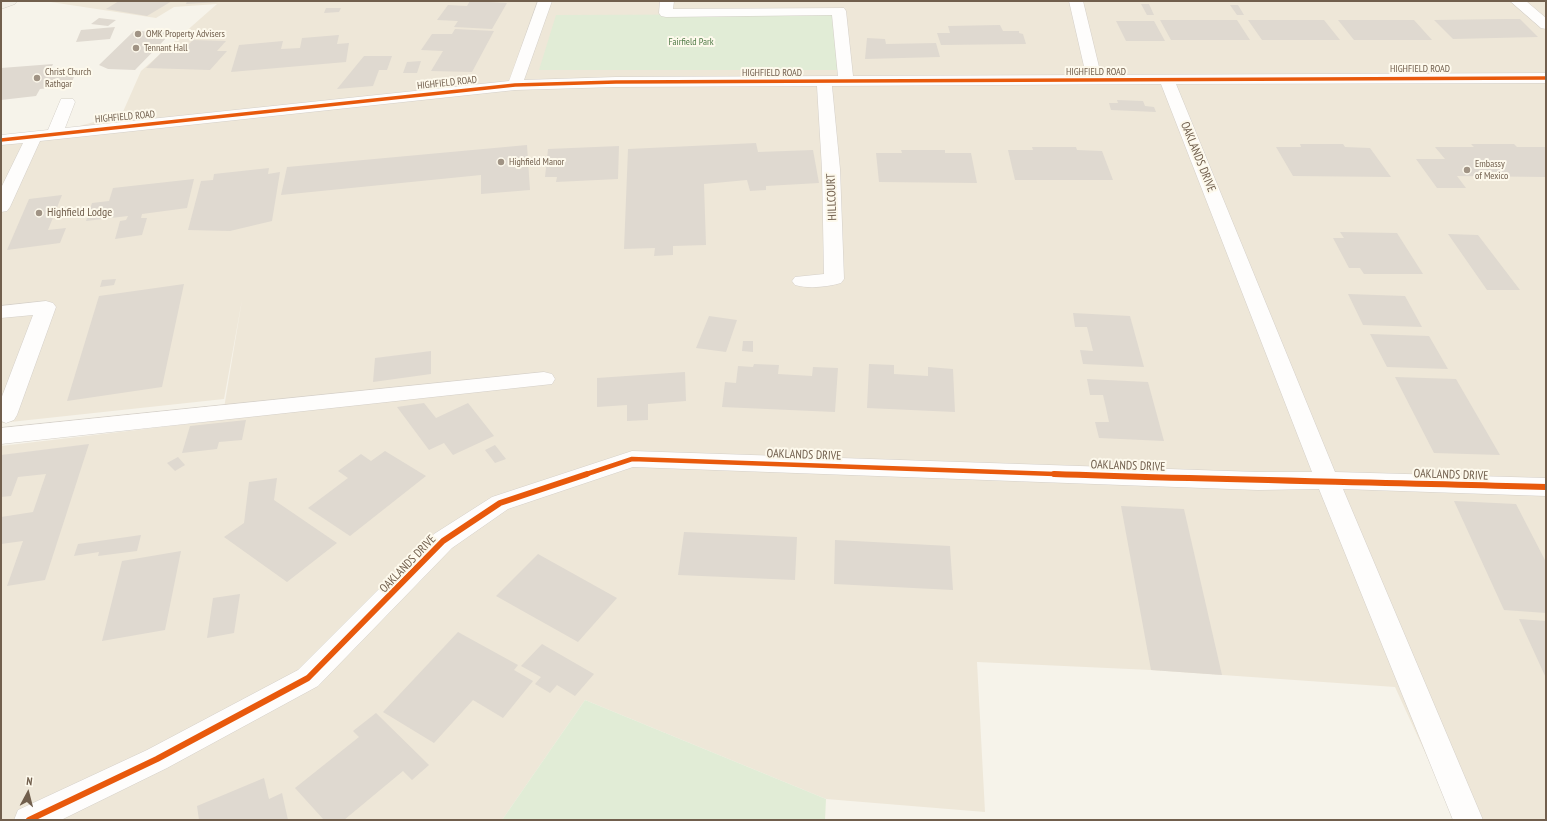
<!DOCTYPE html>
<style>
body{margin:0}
#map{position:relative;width:1547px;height:821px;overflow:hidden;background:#f6f3ea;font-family:"PT Sans Narrow",sans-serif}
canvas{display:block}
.frame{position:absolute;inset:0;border:2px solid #715f4d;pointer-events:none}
.north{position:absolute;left:8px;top:773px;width:40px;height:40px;-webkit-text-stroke:3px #fdf9ec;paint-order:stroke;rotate:7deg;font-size:11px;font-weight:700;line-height:16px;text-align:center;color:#715f4d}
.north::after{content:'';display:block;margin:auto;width:14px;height:18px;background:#715f4d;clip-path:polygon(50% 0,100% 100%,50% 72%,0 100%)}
</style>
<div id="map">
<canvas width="1547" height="821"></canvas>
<div class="frame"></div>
<div class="north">N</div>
</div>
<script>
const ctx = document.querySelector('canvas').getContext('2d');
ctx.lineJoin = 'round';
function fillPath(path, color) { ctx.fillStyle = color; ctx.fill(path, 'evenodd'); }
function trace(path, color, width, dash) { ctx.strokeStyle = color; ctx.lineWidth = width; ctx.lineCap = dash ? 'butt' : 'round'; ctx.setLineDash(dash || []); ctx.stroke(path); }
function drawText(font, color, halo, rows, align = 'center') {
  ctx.font = font + ' "PT Sans Narrow",sans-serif'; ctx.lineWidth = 4; ctx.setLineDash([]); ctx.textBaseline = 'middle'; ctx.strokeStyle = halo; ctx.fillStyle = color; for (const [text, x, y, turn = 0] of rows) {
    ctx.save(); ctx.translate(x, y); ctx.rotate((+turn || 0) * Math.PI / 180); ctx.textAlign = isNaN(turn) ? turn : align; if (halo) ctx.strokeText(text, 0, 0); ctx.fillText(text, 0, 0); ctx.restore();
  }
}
const residential = new Path2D(`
 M44,1H1546V820H1456L1395,687L1151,670L977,662L985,812L826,799L585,700L502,820H1V446L222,420L242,300L224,399L1,423V140L55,133L122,114L141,71L217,4L174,7L156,18Z`);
const green = new Path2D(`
 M833,14L838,70H539L556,15Z
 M585,700L826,799L825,820H502Z`);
const building = new Path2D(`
 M119,1H172L147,16L106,9Z
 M187,1H219V2L186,4Z
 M470,1L507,3L492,29L454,27L458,21L437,20L448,5L467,6Z
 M1141,4H1149L1154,15H1147Z
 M1230,5H1238L1244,15H1237Z
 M326,8H341L339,12L324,13Z
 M99,18L116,20L108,26L91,24Z
 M1506,19H1520L1538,37L1453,39L1434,20Z
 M1160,20H1237L1250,40H1171Z
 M1248,20H1324L1340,40H1262Z
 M1338,20H1414L1432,40H1354Z
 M1116,21H1154L1165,41H1126Z
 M1000,25L1003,31H1019V33L1023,34L1026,44L941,45L937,33H950L948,26Z
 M115,27L110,39L76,42L81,30Z
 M455,29L494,31L472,72L431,71L443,51L421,50L432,34H452Z
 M134,31L172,32L135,70L108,69L99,65Z
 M339,35L337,44L349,43L346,62L231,72L239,45L283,41L281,49L300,48L302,38Z
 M867,38L885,39L886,44L936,43L940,57L865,59Z
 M193,40L226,41L217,51H227L210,70L146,68L165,49L183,50Z
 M364,56H392L387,70H379L373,86L337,89Z
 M421,61L417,73H403L407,62Z
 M53,64L50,71L78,68L70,86L40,89L36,96L1,100V68Z
 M1117,100L1143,101L1145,106L1154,107L1156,112L1111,110L1109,103H1118Z
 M756,143L758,152L813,150L819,183L766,186V190L750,191L747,180L704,184L706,245L673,246V255L654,256L655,248L624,249L628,149Z
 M1300,144H1343L1345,147L1370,148L1391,177L1293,176L1276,147H1301Z
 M1471,144H1514L1517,147H1546V177L1457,176L1466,188H1437L1416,159H1445L1435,147H1474Z
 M527,145L530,190L481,194V175L281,195L287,167Z
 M619,146L618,179L556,182L557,177H545L548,149Z
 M1032,147H1076L1077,150L1102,151L1113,180H1015L1008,150H1033Z
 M901,150H945V153H971L977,183L879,182L876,153H902Z
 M269,168L268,174L280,172L272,221L230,231L188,230L201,181L213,180L214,174Z
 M194,179L187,208L142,214L141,218H147L142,235L115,239L120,221L126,220L128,216L86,221L92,203L109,201L113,188Z
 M62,195L48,230L66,228L60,243L7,250L29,199Z
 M1340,232L1397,233L1423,274H1364L1360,268H1349L1333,238H1344Z
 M1448,234L1478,235L1520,290H1487Z
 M116,279L114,285L100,287L102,280Z
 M184,284L162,387L67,401L99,296Z
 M1348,294L1405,296L1422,327L1363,325Z
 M1073,313L1130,316L1144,367L1083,364L1080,350L1093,351L1087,327H1075Z
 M709,316L737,320L726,352L696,348Z
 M1370,334L1429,336L1448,369L1387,367Z
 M743,341H753V352L742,351Z
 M431,351V374L373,382L375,358Z
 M754,364L779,365L778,374L812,376L813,367L838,368L835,412L722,407L725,382L736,383L738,366L753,367Z
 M869,364L894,365V374L928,376V367L953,369L955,412L867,408Z
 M685,372L686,401L648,404V420L627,421V405L597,407V378Z
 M1395,377L1456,379L1500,455L1434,453Z
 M1087,379L1148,382L1164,441L1099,438L1095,422H1109L1106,408L1103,395H1090Z
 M424,403L436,418L468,403L494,436L453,455L444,443L429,450L397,407Z
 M246,420L242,440L219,442L217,449L182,453L190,426Z
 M89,444L45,580L7,586L23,541L1,544V517L33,512L46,474L18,477L11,496L1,497V455Z
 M495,445L506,459L495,463L485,450Z
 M385,451L426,476L350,536L308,508L348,478L338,471L361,454L371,461Z
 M178,457L185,465L175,471L167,463Z
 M277,478L274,500L337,543L287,582L224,537L244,523L249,482Z
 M1454,501L1516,504L1546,562V613L1504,610Z
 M1121,506L1184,509L1222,675L1151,670Z
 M684,532L797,537L795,580L678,575Z
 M141,535L137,551L98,556L99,552L74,556L78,544Z
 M835,540L950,546L953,590L834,584Z
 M181,551L165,630L102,641L122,561Z
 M538,554L617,598L578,642L496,596Z
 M240,594L234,633L207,638L213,598Z
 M1519,619L1546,621V678Z
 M458,632L518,665L514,670L533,681L503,718L473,700L434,743L383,712Z
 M542,644L594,674L575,696L557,685L550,693L535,684L541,677L521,666Z
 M376,713L429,765L412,780L403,771L344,820H324L295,788L359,737L353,731Z
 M264,778L269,799L282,793L288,820H199L197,806Z`);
const minor = new Path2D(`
 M538,1H552L524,80L616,77L838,76L832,15L666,17L661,16L659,13L660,1H674L673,9L844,8L846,11L853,76L1086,75L1069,1H1083L1101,75L1546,73V83L1176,84L1335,472L1546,478V496L1343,489L1483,820H1453L1319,489L1258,490L633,467L508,509L452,548L318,686L167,768L61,820H14L18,810L147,750L298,670L434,534L492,497L632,451L1258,472H1312L1161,84L832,86L840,169L844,279L841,283C827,287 809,289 795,285L792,281L795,277L824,274L822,169L817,86L616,87L515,90L40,141L10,207L7,211L1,212V188L23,143L1,145V135L48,130L61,99H73L75,102L65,128L509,81Z
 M1510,1H1526L1546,18V29L1541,28Z
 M46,301L53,303L56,307L17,415L14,420L6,423L1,421V399L33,315L1,318V306Z
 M544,372L552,374L555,379L552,384L1,444V428Z`);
const major = new Path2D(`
 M1,1H17L15,4L1,9Z`);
const cyclewayFar2 = new Path2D(`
 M1,140L515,85L616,82L1546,78`);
const cyclewayFar1 = new Path2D(`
 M584,475L632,459L1083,475`);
const cycleway = new Path2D(`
 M1054,474C1218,480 1382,482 1546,487
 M29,820L157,759L308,678L443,541L500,503L587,474`);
const markers = [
 [138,34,4,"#a09384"],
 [136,48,4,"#a09384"],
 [37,78,4,"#a09384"],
 [501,162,4,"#a09384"],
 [1467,170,4,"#a09384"],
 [39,213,4,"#a09384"]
];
const farPoinames = [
 ["OMK Property Advisers",146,34],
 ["Tennant Hall",144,48],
 ["Christ Church",45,72],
 ["Rathgar",45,84],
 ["Highfield Manor",509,162],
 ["Embassy",1475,164],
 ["of Mexico",1475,176]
];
const farParknames = [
 ["Fairfield Park",691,42]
];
const farStreetnames = [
 ["HIGHFIELD ROAD",1420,69],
 ["HIGHFIELD ROAD",1096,72],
 ["HIGHFIELD ROAD",772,73],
 ["HIGHFIELD ROAD",447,83,-6],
 ["HIGHFIELD ROAD",125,117,-5]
];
const streetNames = [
 ["OAKLANDS DRIVE",1198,157,68],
 ["HILLCOURT",832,197,-92],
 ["OAKLANDS DRIVE",804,455,2],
 ["OAKLANDS DRIVE",1128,466,2],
 ["OAKLANDS DRIVE",1451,475,2],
 ["OAKLANDS DRIVE",408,564,-46]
];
const poiNames = [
 ["Highfield Lodge",47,213]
];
fillPath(residential, '#eee7d8');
fillPath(green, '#e1ecd6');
fillPath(building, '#dfd9d0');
trace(minor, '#d5d0c9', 1);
trace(major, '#d4cfc7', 1);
fillPath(minor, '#fefdfc');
fillPath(major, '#f2efe6');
trace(cyclewayFar2, '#e8590c', 3.5);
trace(cyclewayFar1, '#e8590c', 4.5);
trace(cycleway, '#e8590c', 6);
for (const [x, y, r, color] of markers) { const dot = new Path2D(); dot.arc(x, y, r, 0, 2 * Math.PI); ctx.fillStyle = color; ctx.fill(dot); trace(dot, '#fdf9ec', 1.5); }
drawText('10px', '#715f4d', '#fdf9ec', farPoinames, 'left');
drawText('10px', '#527c49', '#fdf9ec', farParknames);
drawText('10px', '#715f4d', '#fdf9ec', farStreetnames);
drawText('12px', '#715f4d', '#fdf9ec', streetNames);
drawText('12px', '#715f4d', '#fdf9ec', poiNames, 'left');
</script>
